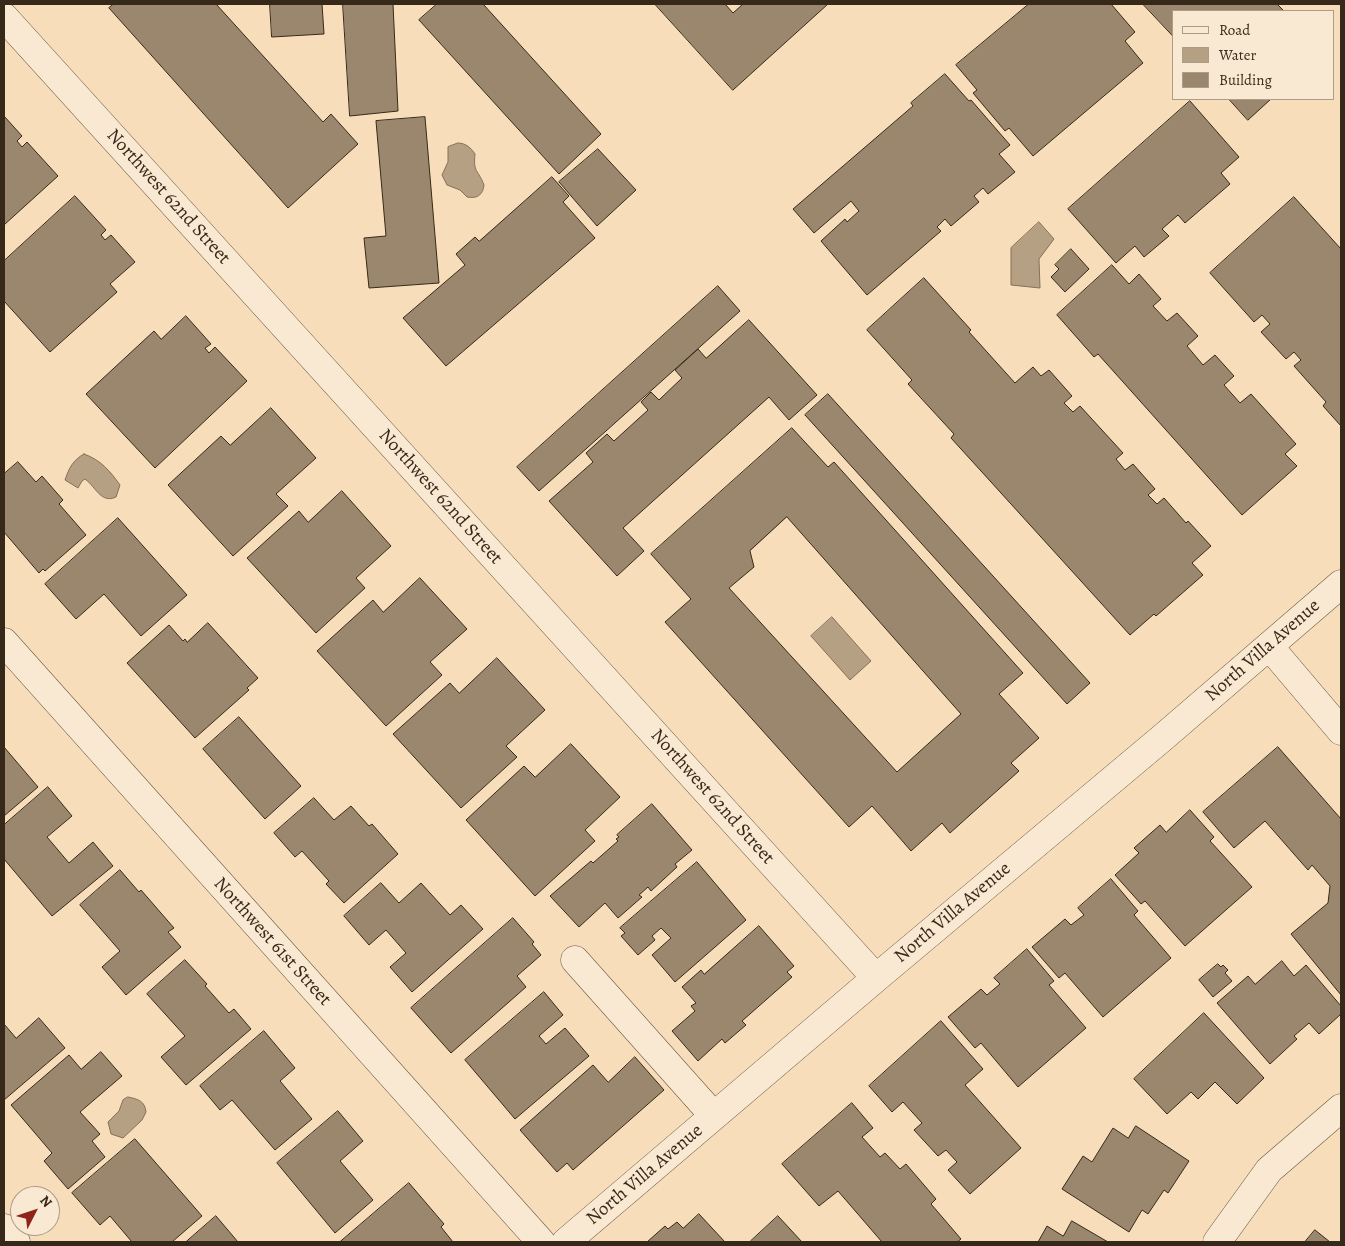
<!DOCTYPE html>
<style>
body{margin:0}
#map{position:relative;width:1345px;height:1246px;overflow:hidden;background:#f7ddb9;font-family:Alegreya,serif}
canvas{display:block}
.frame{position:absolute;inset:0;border:5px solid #37291a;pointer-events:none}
.legend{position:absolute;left:1172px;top:10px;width:162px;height:90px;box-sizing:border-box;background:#fae9d2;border:1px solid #ac9c88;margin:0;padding:6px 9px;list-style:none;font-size:15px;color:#37291a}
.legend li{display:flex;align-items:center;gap:10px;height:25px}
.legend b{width:25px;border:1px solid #ac9c88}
.north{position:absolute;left:10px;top:1186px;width:50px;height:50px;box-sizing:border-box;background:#fae9d2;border:1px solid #ac9c88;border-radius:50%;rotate:49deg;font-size:14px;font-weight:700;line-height:20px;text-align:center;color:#37291a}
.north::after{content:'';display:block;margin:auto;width:18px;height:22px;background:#8f2418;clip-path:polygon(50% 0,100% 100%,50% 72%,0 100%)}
</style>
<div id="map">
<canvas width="1345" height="1246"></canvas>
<div class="frame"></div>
<ul class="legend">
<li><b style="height:6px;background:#fae9d2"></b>Road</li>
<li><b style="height:14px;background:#b6a083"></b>Water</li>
<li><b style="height:14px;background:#9b876d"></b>Building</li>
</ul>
<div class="north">N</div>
</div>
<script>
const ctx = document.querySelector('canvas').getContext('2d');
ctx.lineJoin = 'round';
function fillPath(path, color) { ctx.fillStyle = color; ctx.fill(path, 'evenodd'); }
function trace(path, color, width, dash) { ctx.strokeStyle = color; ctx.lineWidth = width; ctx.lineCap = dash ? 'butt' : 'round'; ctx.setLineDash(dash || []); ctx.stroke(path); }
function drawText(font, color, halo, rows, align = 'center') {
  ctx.font = font + ' Alegreya,serif'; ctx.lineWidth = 4; ctx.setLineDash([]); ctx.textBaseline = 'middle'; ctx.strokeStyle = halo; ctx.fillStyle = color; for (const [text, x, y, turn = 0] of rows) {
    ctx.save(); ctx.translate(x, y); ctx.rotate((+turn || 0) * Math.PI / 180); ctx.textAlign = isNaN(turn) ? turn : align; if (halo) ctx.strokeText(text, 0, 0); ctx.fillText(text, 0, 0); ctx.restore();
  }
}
const water = new Path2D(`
 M458,143C466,143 471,148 475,154C473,173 478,169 484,185C483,195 477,199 467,197L460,190L447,185L442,175L448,162V147Z
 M1039,222L1054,239L1039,259L1040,288L1011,285V248Z
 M84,454C101,460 110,471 120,485L116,497C101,504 96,487 85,479L82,481L78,488L65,480C69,468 73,460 84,454Z
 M832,617L871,661L850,680L811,636Z
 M128,1097C138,1099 145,1101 146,1112L142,1120L123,1138L111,1134L108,1122L119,1111L123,1100Z`);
const building = new Path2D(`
 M114,4H216L323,122L331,114L358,144L288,208L109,8Z
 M270,4H322L324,34L272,37Z
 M343,4H393L398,111L350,116Z
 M437,4H483L601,134L559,174L419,20Z
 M655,4H725L733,13L743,4H828L733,90Z
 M1029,4H1111L1135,32L1125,41L1143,63L1033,156L1009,128L1005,131L973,93L977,90L956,65Z
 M1143,4H1277L1284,11H1174V37Z
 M945,74L969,101L971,100L1010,145L999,154L1015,172L988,194L983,188L974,196L979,202L951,226L945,219L937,227L941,231L867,295L821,241L845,219L847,222L859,211L851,201L814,233L793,209L913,106L911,103Z
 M1229,99H1271L1248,120Z
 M1190,101L1239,157L1221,173L1230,184L1185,223L1178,215L1162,229L1169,236L1144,257L1135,246L1116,263L1068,209Z
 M4,116L22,136L17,141L22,147L27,142L58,176L4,225Z
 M425,117L439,283L369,288L364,238L386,236L376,121Z
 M598,149L636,190L597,226L559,182Z
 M552,177L569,196L563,202L595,238L446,366L403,318L465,265L456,254L475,237L479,241Z
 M75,196L106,230L101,235L105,240L111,235L135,262L110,284L117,292L50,352L4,301V261Z
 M1294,197L1341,249V426L1323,406L1326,402L1294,366L1301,360L1294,352L1286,359L1261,332L1270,324L1262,315L1254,322L1210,273Z
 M1071,249L1089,269L1065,292L1051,277L1059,269L1055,265Z
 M1112,265L1129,284L1139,274L1161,299L1153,306L1167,321L1177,313L1198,336L1187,346L1203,365L1215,355L1234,376L1224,385L1240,403L1251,394L1296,444L1285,454L1297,466L1242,515L1098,354L1094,357L1057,315Z
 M924,278L971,330L969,332L1015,383L1033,367L1041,376L1049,370L1072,396L1064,403L1073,412L1080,406L1123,453L1116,459L1125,470L1133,464L1155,489L1148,495L1157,504L1164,498L1186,523L1188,521L1211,546L1192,563L1203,575L1156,616L1154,614L1130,635L951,438L954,434L908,384L912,380L867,330Z
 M718,286L740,311L539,491L517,467Z
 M186,316L211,344L205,348L209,353L215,347L247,381L155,468L86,394L154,331L161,339Z
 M749,320L817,395L789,420L769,397L623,528L644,551L617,576L549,501L593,462L586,453L607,434L614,441L648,410L641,402L651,392L659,400L682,378L675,370L698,349L706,358Z
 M828,394L1090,683L1067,704L805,415Z
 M271,408L316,458L276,494L288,506L233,556L168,485L221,436L230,445Z
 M792,428L828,467L834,462L1023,673L999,694L1039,738L1011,763L1019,771L950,833L942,823L911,851L872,806L849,827L665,622L691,599L651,554ZM787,517L961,714L897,772L729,588L754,567L750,551Z
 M18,462L36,482L42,476L63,500L59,504L86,535L45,571L43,569L39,573L4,532V474Z
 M342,491L391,546L356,578L365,588L316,633L247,558L299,511L308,522Z
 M118,518L187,595L141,636L104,594L76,619L45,584Z
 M420,578L467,629L430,662L442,675L386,726L317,651L373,600L383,612Z
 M208,623L258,678L247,688L249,690L195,738L127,663L169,625L183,641L185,639L187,642Z
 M497,658L545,710L506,746L517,757L461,808L393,734L450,683L459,693Z
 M239,717L301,786L265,819L203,749Z
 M571,744L620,797L585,830L595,841L535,896L466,820L524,766L535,777Z
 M4,747L38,787L4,816Z
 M1278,747L1341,819V995L1291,934L1328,903L1330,886L1312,865L1308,870L1265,821L1234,848L1203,812Z
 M48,787L72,816L47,837L69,863L93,842L113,866L52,916L4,859V825Z
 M314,798L334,820L351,806L369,826L372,824L398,854L344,903L326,884L329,881L302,851L295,857L274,833Z
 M652,804L692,850L675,864L677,867L651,891L648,887L639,895L642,897L618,918L605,903L579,927L550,896L591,861L593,863L618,841L616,839L619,837L617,835Z
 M1190,810L1214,837L1210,841L1252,887L1185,946L1145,901L1141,904L1115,875L1139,853L1134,848L1160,825L1166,832Z
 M697,862L746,920L675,982L652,955L671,938L661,928L652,936L655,940L638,955L621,936L625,933L620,928Z
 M120,870L139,892L141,890L174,928L168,932L181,947L126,995L102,967L120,951L80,905Z
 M1111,879L1138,911L1134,915L1171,958L1103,1017L1065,973L1059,978L1032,947L1065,919L1071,925L1084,915L1078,908Z
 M381,883L399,903L421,883L450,915L461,905L483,929L412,992L390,967L406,953L386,930L369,945L344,916Z
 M513,918L534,942L532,944L541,955L517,976L526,987L451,1053L411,1008Z
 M759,926L794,966L787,972L792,977L742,1021L746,1025L725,1043L722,1039L698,1061L672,1031L695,1011L691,1006L696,1003L682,987L701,970L704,974Z
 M1027,949L1054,981L1049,985L1086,1028L1018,1087L981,1043L975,1048L948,1017L981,989L987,995L1000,984L994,978Z
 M185,960L207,984L205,986L229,1013L234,1009L251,1029L186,1085L161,1057L185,1036L147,994Z
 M1282,961L1294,976L1306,965L1341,1006V1014L1319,1034L1309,1023L1294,1036L1297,1039L1270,1064L1217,1003L1248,976L1255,984Z
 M1218,964L1221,967L1223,965L1228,970L1225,973L1232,981L1213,997L1199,980Z
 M544,992L563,1015L539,1036L546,1044L565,1028L589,1056L515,1119L465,1060Z
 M1204,1013L1264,1078L1237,1104L1215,1082L1198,1099L1191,1092L1167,1114L1134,1079Z
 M39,1018L65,1048L4,1100V1024L16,1038Z
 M941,1021L983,1069L965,1085L1021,1148L970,1194L948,1170L957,1162L946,1150L938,1156L914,1130L922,1123L903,1102L892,1112L869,1086Z
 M264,1031L295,1068L280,1081L312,1119L275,1150L232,1100L220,1110L200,1086Z
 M101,1052L122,1076L80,1112L100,1134L92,1141L105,1157L68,1189L44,1161L52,1153L11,1105L69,1055L81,1069Z
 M635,1057L664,1090L573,1170L567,1163L557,1172L520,1130L593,1065L608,1082Z
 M852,1103L873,1128L862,1137L880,1157L885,1153L900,1169L906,1164L936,1199L931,1204L961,1239L957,1242H882L838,1191L819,1206L782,1164Z
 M338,1111L363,1141L340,1161L373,1200L335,1233L277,1163Z
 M1136,1126L1189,1161L1168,1193L1164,1190L1148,1214L1142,1210L1129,1232L1062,1189L1083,1156L1092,1162L1113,1128L1128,1138Z
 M135,1139L202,1216L172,1242H132L110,1216L100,1225L72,1193Z
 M409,1183L444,1224L441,1227L453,1242H340Z
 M699,1214L725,1242H647L665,1226L668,1229L677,1222L683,1228Z
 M216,1216L238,1242H186Z
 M778,1216L802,1242H752L751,1241Z
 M1072,1221L1108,1242H1038L1047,1226L1063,1236Z
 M1315,1230L1330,1242H1305Z`);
const minor = new Path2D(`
 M4,17L876,978
 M4,642L541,1242
 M1269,646L1341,731
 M575,960L714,1116
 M4,1228L16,1242
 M566,1242L876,978L1161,739L1341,584
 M1217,1242L1269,1170L1341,1108`);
const streetNames = [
 ["Northwest 62nd Street",168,197,48],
 ["Northwest 62nd Street",440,497,48],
 ["North Villa Avenue",1263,651,-41],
 ["Northwest 62nd Street",712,797,48],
 ["North Villa Avenue",953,913,-40],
 ["Northwest 61st Street",272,942,48],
 ["North Villa Avenue",645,1175,-40]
];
fillPath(water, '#b6a083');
trace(water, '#837059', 1);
fillPath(building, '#9b876d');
trace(building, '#37291a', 1);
trace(minor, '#675642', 29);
trace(minor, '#fae9d2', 28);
drawText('19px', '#37291a', '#fae9d2', streetNames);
</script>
